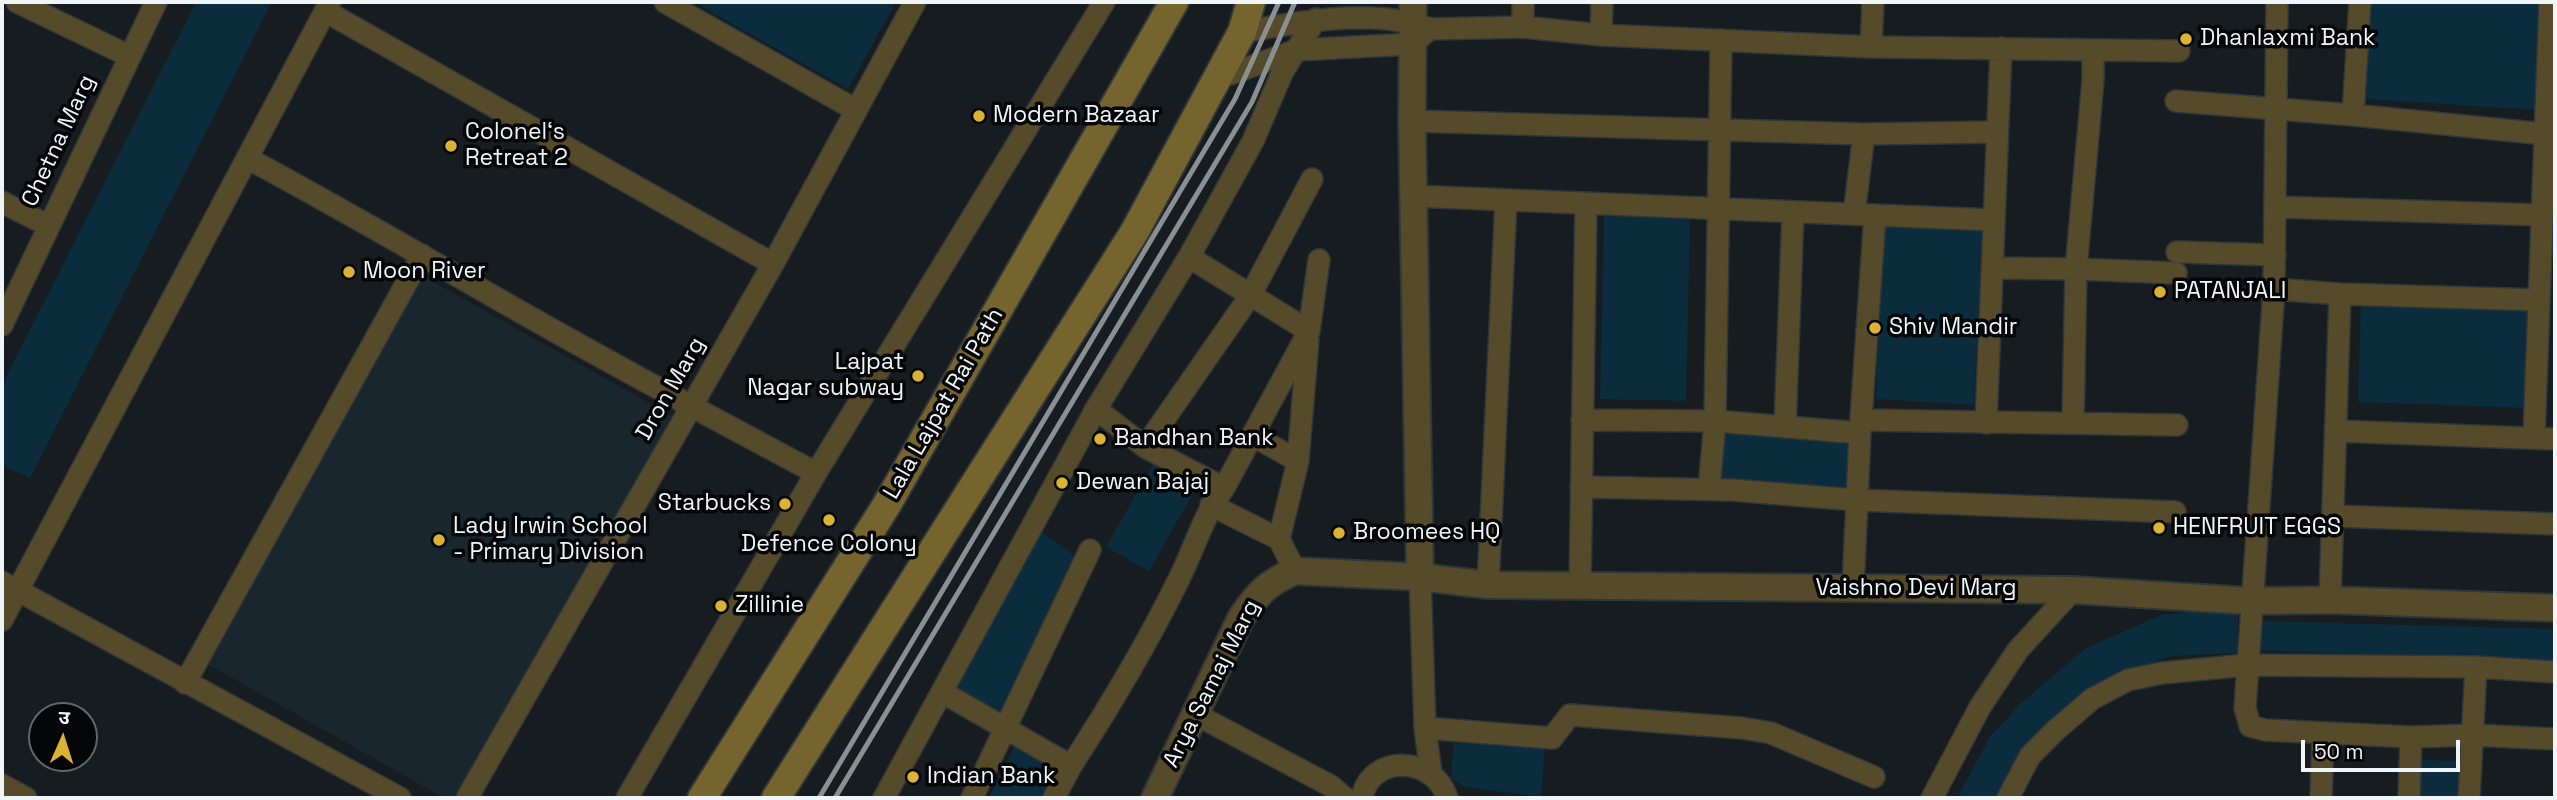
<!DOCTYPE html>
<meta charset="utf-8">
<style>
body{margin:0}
#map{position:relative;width:2557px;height:800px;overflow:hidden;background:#161c1f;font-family:"Space Grotesk","Noto Sans Devanagari",sans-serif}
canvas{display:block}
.frame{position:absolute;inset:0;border:4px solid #f0f5f7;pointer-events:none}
.north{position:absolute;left:28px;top:702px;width:70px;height:70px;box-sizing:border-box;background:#040607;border:2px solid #626667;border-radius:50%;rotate:3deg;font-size:19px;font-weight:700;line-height:28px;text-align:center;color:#f0f5f7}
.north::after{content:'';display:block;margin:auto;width:24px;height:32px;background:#dbb233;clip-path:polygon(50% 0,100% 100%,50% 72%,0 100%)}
.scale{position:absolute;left:2301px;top:740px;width:159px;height:32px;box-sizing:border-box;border:4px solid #f0f5f7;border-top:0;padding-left:9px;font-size:21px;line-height:24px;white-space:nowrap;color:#f0f5f7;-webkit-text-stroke:5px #040607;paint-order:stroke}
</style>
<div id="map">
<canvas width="2557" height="800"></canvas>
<div class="frame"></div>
<div class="north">उ</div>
<div class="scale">50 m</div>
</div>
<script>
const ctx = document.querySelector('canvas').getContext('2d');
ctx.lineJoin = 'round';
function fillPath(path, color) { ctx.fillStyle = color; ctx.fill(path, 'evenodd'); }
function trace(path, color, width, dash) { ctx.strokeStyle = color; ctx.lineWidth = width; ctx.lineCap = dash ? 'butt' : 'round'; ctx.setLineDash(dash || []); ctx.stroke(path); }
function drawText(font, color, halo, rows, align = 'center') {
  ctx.font = font + ' "Space Grotesk",sans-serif'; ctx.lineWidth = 7; ctx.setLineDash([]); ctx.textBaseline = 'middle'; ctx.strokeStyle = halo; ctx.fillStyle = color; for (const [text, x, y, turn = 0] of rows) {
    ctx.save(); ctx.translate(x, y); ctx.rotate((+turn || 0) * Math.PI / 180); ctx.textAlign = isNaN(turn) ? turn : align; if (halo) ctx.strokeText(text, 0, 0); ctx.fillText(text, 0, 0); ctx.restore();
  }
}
const built = new Path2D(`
 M423,276L674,417L457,798H444L204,662Z`);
const green = new Path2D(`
 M196,2H272L30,478L2,465V385Z
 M693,2H896L848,89Z
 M2369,2H2541L2538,110L2366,99Z
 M1604,215L1690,217L1686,401L1600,399Z
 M1884,226L1982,230L1974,405L1876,399Z
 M2361,301L2531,307L2528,408L2358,402Z
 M1725,430L1850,442L1845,492L1720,479Z
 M1156,459L1199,483L1149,571L1106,547Z
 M1040,531L1069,551L1081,566L1010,725L952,694Z
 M2196,611H2238L2237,653L2172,656L2126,672L2018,759L1997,798H1957L1990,737L2020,704L2086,648L2161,615Z
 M2258,621L2555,629V662L2257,650Z
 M1454,743L1545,746L1541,797L1465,787L1451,778Z
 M1015,744L1066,768L1050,798H989Z
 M2420,760L2461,761L2460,798H2419Z`);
const minor = new Path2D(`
 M17,2L129,56
 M665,2L856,110
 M2277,2L2274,289L2245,708L2250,726L2265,730L2411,737L2409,798
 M325,11L773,264
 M1523,27V2
 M1242,32C1299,22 1372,8 1428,28
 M1601,35L1602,2
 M1871,47L1873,2
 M1216,79L1297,50L1412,44L1430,29L1523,27L1601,35L1871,47L2179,51
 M2176,101L2353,115L2555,135
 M2353,115L2360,2
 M1412,121L1864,134L1996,132
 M247,158C322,198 396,241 470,283C584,349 700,411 816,473
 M1413,196L1994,220
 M2,202L49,226
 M2275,207L2542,215
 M1854,214L1864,134
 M2177,252L2275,255
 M1189,257L1309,331L1319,260
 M1992,268L2076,269L2176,273
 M2274,289L2340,294L2539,300
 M2,325L156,2
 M1096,409L1145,447L1224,488
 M1582,420L1715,421L1860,433
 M1861,420L2177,425
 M1986,423L2001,48
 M2073,423L2076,269L2093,80V51
 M1785,427L1793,212
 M2336,431L2555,439
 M1252,435L1298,461
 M2534,438L2550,2
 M1145,447L1250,296L1312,179
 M1581,487L1732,490L1856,500L2175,512
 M1709,489L1715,421L1721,40
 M1211,505L1279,539L1295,571
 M2334,516L2555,524
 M1279,539L1298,461L1308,340
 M1420,577L1425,728L1431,774
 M2,582L400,798
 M1488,585L1506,200
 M1580,586L1586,203
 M1853,588L1860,433L1875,215
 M2330,600L2340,294
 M2,620L330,2
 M185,683L422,255
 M942,692L1071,766L1054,798
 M1195,714L1331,786L1345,798
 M1425,728L1552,738L1570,715L1742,728L1771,733L1874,777
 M2411,737L2472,735L2555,739
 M1071,766C1110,706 1147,644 1179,579C1194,549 1203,516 1224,488L1309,331
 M2,785L26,798
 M467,798L773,264L915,2
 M627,798L816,473L1104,2
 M884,798L1096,409L1189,257L1253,141L1283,71L1316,19
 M972,798L1090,550
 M1362,798C1370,753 1435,756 1447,798
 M1932,798L1980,707L2018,650L2073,590
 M2008,798L2030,756L2056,730L2092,699L2128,680L2162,673L2247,665L2476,667L2555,672
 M2321,798L2323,733
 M2469,798L2476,667`);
const tertiary = new Path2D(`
 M1413,2L1412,121L1420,577
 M1155,798L1241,618C1257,594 1267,583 1295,571L1420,577L1488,585L2073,590L2251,601L2330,600L2555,608`);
const secondary = new Path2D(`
 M702,798L886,506L1174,2
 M776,798L1135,231L1242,32L1251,2`);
const rail = new Path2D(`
 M819,798L1235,99L1279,2
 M835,798L1252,102L1295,2`);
const markers = [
 [2186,39,7,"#dbb233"],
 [979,116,7,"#dbb233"],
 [451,146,7,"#dbb233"],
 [349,272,7,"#dbb233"],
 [2160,292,7,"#dbb233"],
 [1875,328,7,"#dbb233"],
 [918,376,7,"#dbb233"],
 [1100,439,7,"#dbb233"],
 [1062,483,7,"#dbb233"],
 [785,504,7,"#dbb233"],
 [829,520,7,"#dbb233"],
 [2159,528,7,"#dbb233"],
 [1339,533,7,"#dbb233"],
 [439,540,7,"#dbb233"],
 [721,606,7,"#dbb233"],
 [913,777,7,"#dbb233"]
];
const poiNames = [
 ["Dhanlaxmi Bank",2200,39],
 ["Modern Bazaar",993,116],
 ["Colonel‘s",465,133],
 ["Retreat 2",465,159],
 ["Moon River",363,272],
 ["PATANJALI",2174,292],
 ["Shiv Mandir",1889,328],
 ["Lajpat",904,363,"right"],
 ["Nagar subway",904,389,"right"],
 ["Bandhan Bank",1114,439],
 ["Dewan Bajaj",1076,483],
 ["Starbucks",771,504,"right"],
 ["Lady Irwin School",453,527],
 ["- Primary Division",453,553],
 ["HENFRUIT EGGS",2173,528],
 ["Broomees HQ",1353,533],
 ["Defence Colony",829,545,"center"],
 ["Zillinie",735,606],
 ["Indian Bank",927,777]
];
const streetNames = [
 ["Chetna Marg",59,141,-65],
 ["Dron Marg",671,389,-60],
 ["Lala Lajpat Rai Path",944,404,-60],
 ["Vaishno Devi Marg",1916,589],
 ["Arya Samaj Marg",1212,684,-63]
];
fillPath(built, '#1a262d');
fillPath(green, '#0a2c3d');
trace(minor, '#303639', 24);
trace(tertiary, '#303639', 30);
trace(secondary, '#303639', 32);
trace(minor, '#554a2a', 21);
trace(tertiary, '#554a2a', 26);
trace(secondary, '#76642f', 28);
trace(rail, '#8a9092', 5);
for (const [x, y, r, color] of markers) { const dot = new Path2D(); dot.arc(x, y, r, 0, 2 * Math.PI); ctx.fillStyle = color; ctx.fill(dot); trace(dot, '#040607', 2.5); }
drawText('23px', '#f0f5f7', '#040607', poiNames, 'left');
drawText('23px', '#f0f5f7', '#040607', streetNames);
</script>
